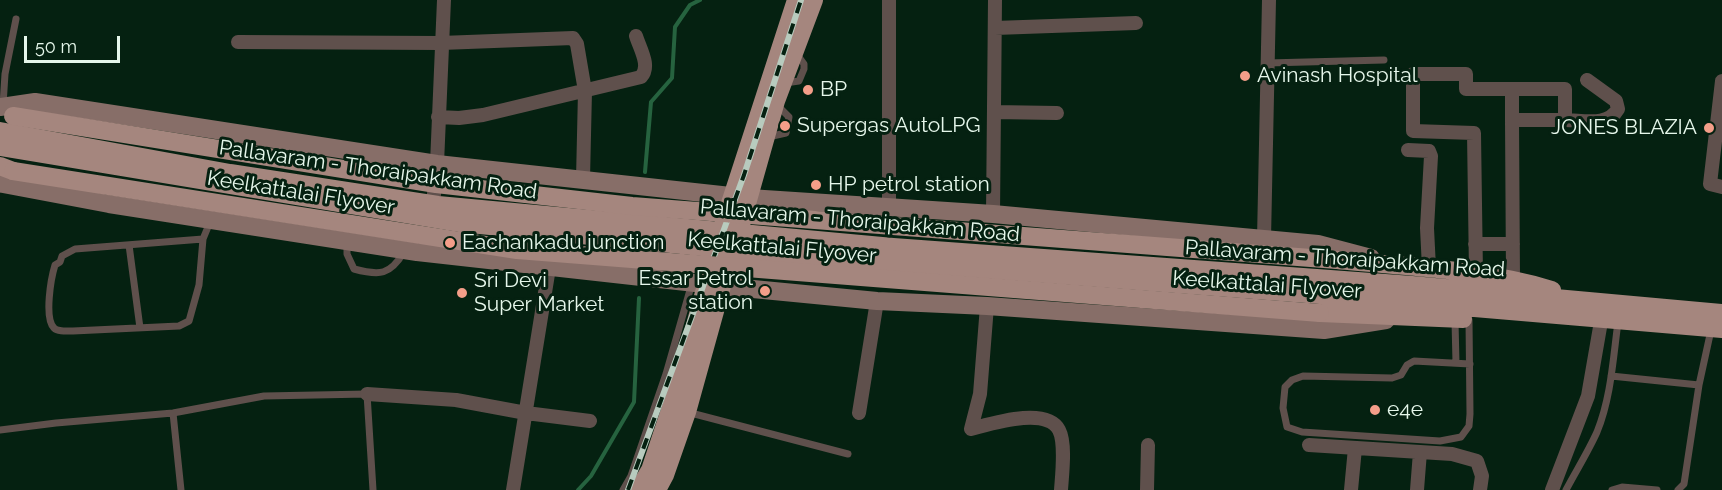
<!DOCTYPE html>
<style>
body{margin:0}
#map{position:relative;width:1722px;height:490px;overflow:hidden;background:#052111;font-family:Raleway,sans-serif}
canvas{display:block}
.scale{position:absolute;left:24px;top:36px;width:96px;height:27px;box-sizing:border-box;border:3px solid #e6f7eb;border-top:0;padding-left:8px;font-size:18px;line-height:21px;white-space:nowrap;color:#e6f7eb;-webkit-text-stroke:4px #052111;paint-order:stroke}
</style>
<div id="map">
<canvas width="1722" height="490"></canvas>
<div class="scale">50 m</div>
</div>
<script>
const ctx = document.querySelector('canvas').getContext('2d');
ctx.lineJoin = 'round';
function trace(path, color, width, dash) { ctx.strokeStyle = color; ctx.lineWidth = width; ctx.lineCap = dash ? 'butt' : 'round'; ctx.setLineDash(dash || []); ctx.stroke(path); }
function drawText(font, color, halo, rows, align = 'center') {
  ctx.font = font + ' Raleway,sans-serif'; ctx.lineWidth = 6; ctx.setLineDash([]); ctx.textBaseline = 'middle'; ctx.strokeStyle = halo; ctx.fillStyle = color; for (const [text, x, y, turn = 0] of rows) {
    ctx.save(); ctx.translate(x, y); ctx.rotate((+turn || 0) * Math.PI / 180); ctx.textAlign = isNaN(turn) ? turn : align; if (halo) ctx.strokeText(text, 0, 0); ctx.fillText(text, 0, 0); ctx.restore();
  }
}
const stream = new Path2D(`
 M645,172L651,102L672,78L675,27L690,5L700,0
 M578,490L591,476L634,402L639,298`);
const lane = new Path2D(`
 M1267,63L1384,60
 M785,83L799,81L804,69V64L796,53
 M3,105L5,74L16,19
 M768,137L786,133L789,117L777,105
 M203,239L75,249L62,256L60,262L55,265C51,278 44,318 54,328C58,332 67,331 73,331L179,326L189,321L199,285L203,239L210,222
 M347,243V254L354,269C380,276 390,275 404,252
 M129,245L140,328
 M1469,320L1470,414L1469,426L1461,437L1440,441L1302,432L1287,427L1283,408L1285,387L1292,380L1303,376L1392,378L1401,375L1407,365L1414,361L1470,364
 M1455,321L1456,363
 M1611,376L1699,385
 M687,412L848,454
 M173,413L181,490
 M0,430L56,423L173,413L264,396L367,394L373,490
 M623,490L631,476L666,374L692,283
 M1566,490C1576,471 1588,452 1597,432C1611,398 1613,359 1618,322
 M1612,490L1622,487L1657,490
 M1678,490L1684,484L1699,385L1711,330`);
const street = new Path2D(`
 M889,0V207
 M995,28L1136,23
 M238,42L441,43L573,38L577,44L585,91L583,179
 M1722,81L1710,184L1722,187
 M994,112L1057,113
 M438,117L459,118L483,115L641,77C651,66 640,49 636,36
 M1512,120V89
 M1565,120C1583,120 1608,127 1618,109L1616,101L1587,80
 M1408,150L1429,151L1431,156L1427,228L1429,268
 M433,204L437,164L444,0
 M993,214L995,0
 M1264,239L1269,0
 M1475,244H1513
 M1476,274L1474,133L1413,131V74H1466V89H1565V120H1512L1513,279
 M987,306L980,394L971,429C991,424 1046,406 1059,430C1066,443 1062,475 1061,490
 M367,394L456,400L526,413L590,421
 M859,413L877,301
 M1309,445L1452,454L1477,461L1482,476L1480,490
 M513,490L549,268
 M1147,490L1148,445
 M1351,490L1355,448
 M1417,490L1420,452
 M1552,490L1588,396L1603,310`);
const secondary = new Path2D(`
 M0,107L35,102L437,164L749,198L993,214L1318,244L1371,258
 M0,182L3,184L109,204L417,252L722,286L877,301L987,306L1324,330L1386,320`);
const primary = new Path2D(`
 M0,131L230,173L438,205L893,247L1412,285L1722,313
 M0,147L460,223L732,250L1333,296L1722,329
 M0,166L13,171
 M1337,260C1409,267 1483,269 1552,290
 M1320,313L1463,319
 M638,490L650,470L680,380L721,231L796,0
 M657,490L665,475L687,412L732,250L739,232L776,101L814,0`);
const rail = new Path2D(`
 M628,490L744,175L801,0`);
const primaryBridge = new Path2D(`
 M13,116L436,184L632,206L1337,260
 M13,171L517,250L1320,313`);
const markers = [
 [1245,76,6,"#f49e89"],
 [808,90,6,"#f49e89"],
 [785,126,6,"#f49e89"],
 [1709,128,6,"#f49e89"],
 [816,185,6,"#f49e89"],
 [450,243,6,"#f49e89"],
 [765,291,6,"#f49e89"],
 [462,293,6,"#f49e89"],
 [1375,410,6,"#f49e89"]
];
const poiNames = [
 ["Avinash Hospital",1257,76],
 ["BP",820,90],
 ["Supergas AutoLPG",797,126],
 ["JONES BLAZIA",1697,128,"right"],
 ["HP petrol station",828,185],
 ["Eachankadu junction",462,243],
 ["Essar Petrol",753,279,"right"],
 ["station",753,303,"right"],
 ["Sri Devi",474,281],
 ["Super Market",474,305],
 ["e4e",1387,410]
];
const streetNames = [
 ["Pallavaram - Thoraipakkam Road",378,170,8],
 ["Keelkattalai Flyover",301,193,9],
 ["Pallavaram - Thoraipakkam Road",860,221,5],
 ["Keelkattalai Flyover",782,248,5],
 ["Pallavaram - Thoraipakkam Road",1345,259,4],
 ["Keelkattalai Flyover",1267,285,4]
];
trace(stream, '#26633f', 4);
trace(lane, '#5f504c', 7);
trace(street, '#5f504c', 14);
trace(secondary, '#876e68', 18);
trace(primary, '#a5867e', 18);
trace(rail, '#b8cbbe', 6);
trace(rail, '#052111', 4, [11]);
trace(primaryBridge, '#a5867e', 18);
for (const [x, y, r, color] of markers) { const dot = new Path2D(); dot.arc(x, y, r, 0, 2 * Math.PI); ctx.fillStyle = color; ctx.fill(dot); trace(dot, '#052111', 2); }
drawText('21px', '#e6f7eb', '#052111', poiNames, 'left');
drawText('21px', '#e6f7eb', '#052111', streetNames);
</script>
